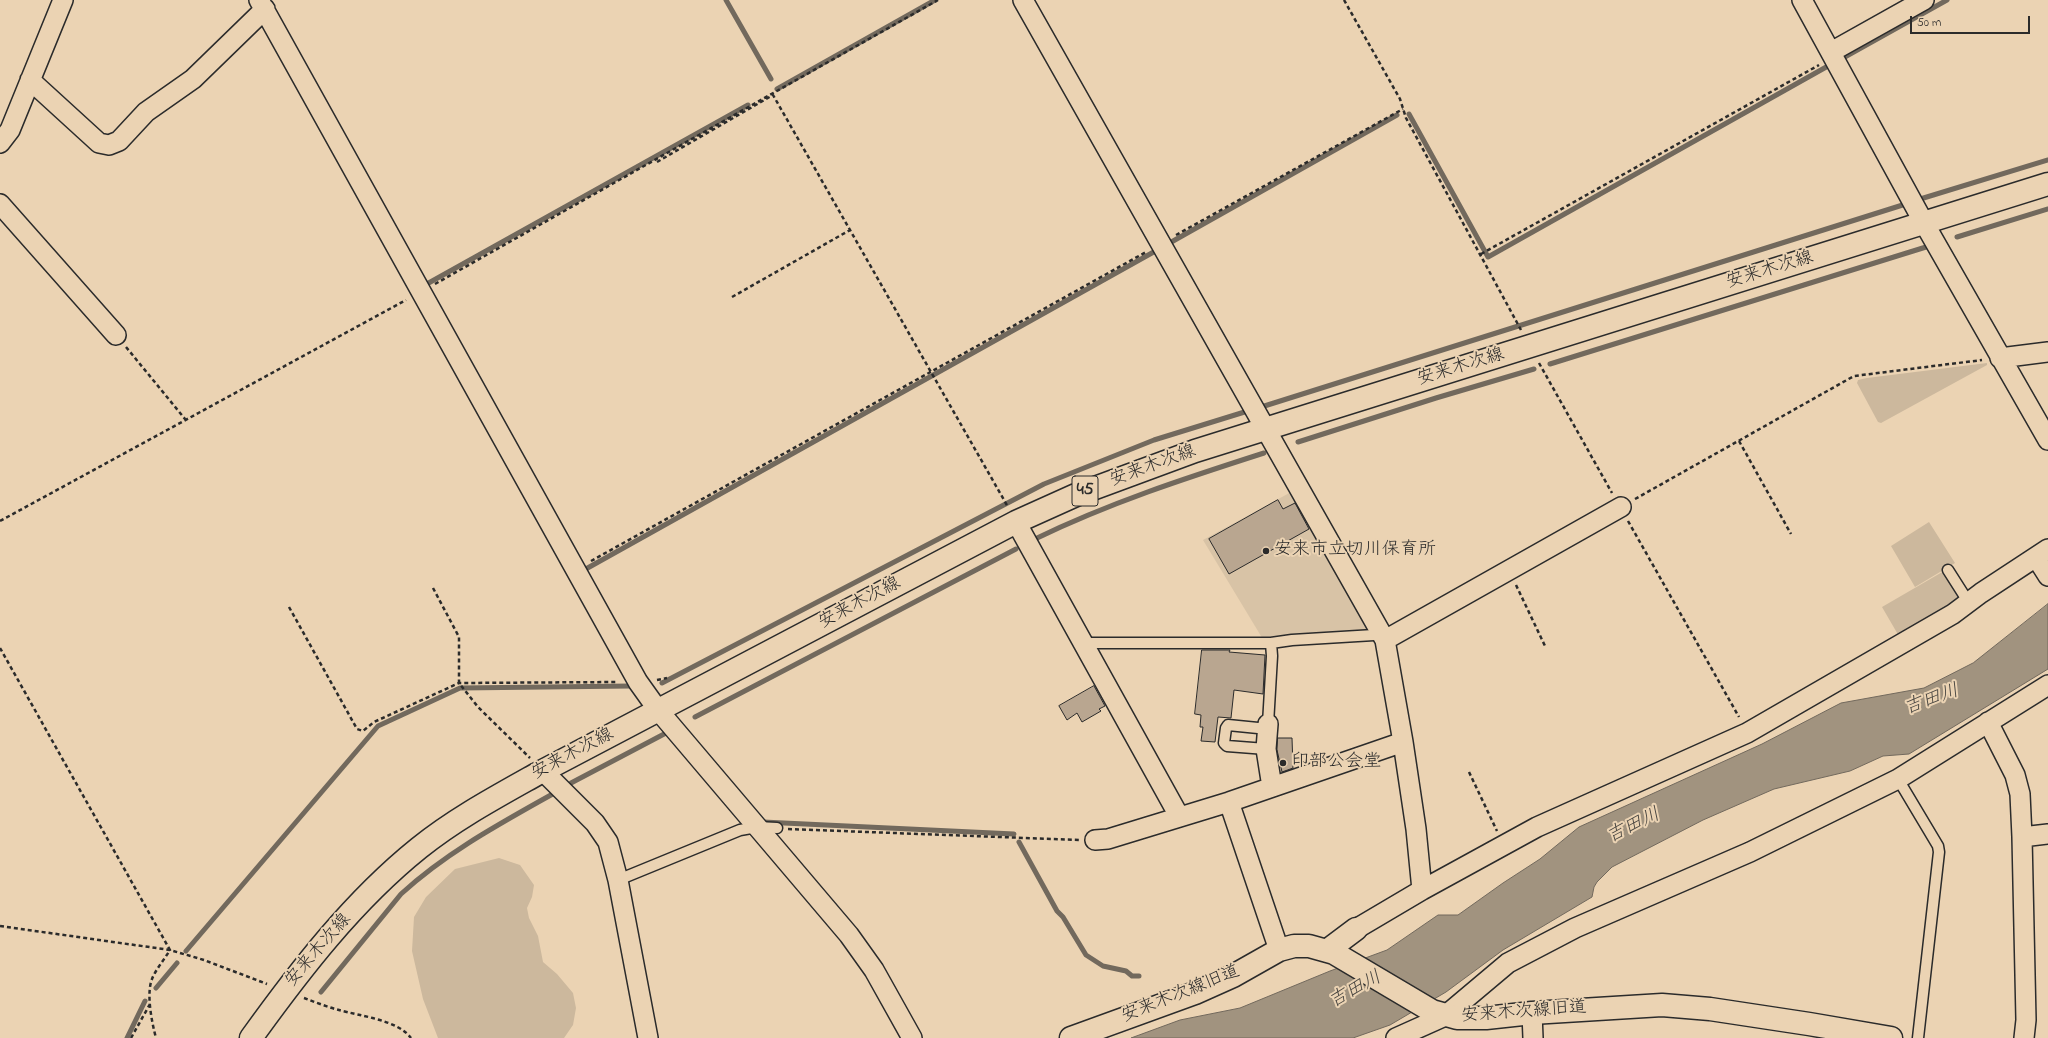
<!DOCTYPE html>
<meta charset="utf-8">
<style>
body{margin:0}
#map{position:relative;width:2048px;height:1038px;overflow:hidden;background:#ebd3b3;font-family:"Indie Flower",sans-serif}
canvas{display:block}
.scale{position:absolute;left:1910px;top:16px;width:120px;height:18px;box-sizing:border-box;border:2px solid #2b2b2b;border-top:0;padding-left:5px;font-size:12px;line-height:14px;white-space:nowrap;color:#2b2b2b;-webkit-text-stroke:3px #ebd3b3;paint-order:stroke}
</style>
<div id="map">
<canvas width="2048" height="1038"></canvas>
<div class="scale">50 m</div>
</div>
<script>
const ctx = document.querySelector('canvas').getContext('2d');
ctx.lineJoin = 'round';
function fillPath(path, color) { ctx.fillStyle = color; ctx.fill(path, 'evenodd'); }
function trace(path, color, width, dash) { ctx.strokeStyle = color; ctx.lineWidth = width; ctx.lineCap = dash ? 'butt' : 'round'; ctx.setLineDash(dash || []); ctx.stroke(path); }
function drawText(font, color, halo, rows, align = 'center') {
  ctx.font = font + ' "Indie Flower","Klee One",sans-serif'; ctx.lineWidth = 4; ctx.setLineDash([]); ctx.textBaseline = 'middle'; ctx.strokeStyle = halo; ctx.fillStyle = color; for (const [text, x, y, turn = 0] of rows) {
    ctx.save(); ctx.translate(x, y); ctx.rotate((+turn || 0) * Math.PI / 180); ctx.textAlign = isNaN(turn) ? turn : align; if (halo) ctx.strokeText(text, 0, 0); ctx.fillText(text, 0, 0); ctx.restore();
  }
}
const built = new Path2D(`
 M1293,491L1372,633L1264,641L1203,540Z`);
const green = new Path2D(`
 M1987,363V365L1881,423L1878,422L1857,383L1858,380L1867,378Z
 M1929,522L1955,563L1915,587L1891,546Z
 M1944,571L1962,602L1900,638L1882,607Z
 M499,858L520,865L534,885L532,897L527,908L529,918L538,936L543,962L557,974L573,993L576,1008L573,1025L564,1038H438L423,999L412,951L414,917L426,897L455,869Z`);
const water = new Path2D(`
 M2048,604V669L1909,754L1883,756L1850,771L1774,789L1703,820L1612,867L1597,882L1594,887L1592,897L1503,950L1446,992L1390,1025L1353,1038H1131L1180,1020L1240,1008L1330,971L1387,950L1438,915H1458L1503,883L1540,859L1579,827L1762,744L1841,703L1924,688L1973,663Z`);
const stream = new Path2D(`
 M726,0L771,79
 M1843,58L1947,0
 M777,89L935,0
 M1409,114L1488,257L1828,66
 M1917,200L2048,160
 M1957,237L2048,209
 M1166,245L1397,115
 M425,285L748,105
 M1550,364L1926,247
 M1258,408L1909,203
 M1298,442L1436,398L1534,369
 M1035,539C1109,503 1186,478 1264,453
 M584,570L1159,249
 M662,683L1044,484L1154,440L1251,410
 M695,717L1016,549
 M571,783L666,733
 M763,822L1014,834
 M1019,842L1057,911L1063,917L1086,955L1103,966L1126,971L1132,976H1139
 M186,951L378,726L460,688L631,686
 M156,988L177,963
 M321,992L401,894C448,851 503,822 558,791
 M127,1038L145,1001`);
const building = new Path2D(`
 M1278,500L1283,509L1295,503L1309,529L1229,574L1209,539Z
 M1202,650H1230L1229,652L1265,655L1263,694L1234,690L1231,718L1218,717L1215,742L1201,741L1203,727H1200L1201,715L1195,714Z
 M1094,686L1105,706L1099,709L1101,711L1082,722L1077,713L1067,720L1059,706Z
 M1278,738H1292L1293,768L1282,772L1277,750Z`);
const path = new Path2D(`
 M1344,0L1400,99L1406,118L1521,330
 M657,162L773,95L1008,507
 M1176,235L1403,109
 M1481,254L1819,65
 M435,284L938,0
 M732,297L850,230
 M126,347L185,419
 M1539,363L1612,493
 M1739,441L1791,534
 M1635,499L1854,376L1982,360
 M0,521L406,300
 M1628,521L1739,717
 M591,561L1146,252
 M1516,585L1545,646
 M433,588L459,637V683L478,707L530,758
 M289,607L357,729L363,731L374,722L459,683L618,682
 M0,648L170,950L204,960L267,984
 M657,680L667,678
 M1469,772L1497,831
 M788,829L1079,840
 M0,926L170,950C164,960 156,969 152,979C146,994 152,1023 156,1038
 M304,998C315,1002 327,1007 339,1010C360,1016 398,1020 411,1038
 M131,1038L150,1004`);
const lane = new Path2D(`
 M1948,570L1969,603
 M1083,643H1271L1292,640L1374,635L1381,633
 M1268,724L1272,656L1271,643
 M1266,749L1227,746L1224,743L1226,728L1228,725L1268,729
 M1898,779L1938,846L1939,852L1918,1038
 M618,880L740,830L757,827L777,828`);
const street = new Path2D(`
 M259,0L638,682L658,710L849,935L874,970L912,1038
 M1023,0L1385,640L1403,742L1416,829L1422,890
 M1802,0L1924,223L2048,440
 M1831,52L1924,0
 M30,80L99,143L109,145L119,141L146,112L193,79L265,9
 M0,143L10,130L63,0
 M0,204L116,335
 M2000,358L2048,352
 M1016,522L1179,816
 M2036,557L2048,576
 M1385,640L1621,507
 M1988,722L2015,775L2020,794L2022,837
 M1268,724L1266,749L1272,787
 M543,771L595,823L608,842L618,880L648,1038
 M1229,802L1279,950
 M1095,840L1108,839L1229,802L1403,742
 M1356,929L1422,890L1537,827L1747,733L1953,614L1981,593L2048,549
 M1532,1013L1533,1038
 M1396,1038L1445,1016L1508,963L1575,928L1750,852L1898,779L2048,685
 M2024,1038L2026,1020L2022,837L2048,834`);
const secondary = new Path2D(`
 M1328,950L1356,929
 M1071,1038L1195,993L1233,976L1279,950L1294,946H1309L1334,953L1432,1011L1457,1018H1486L1532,1013L1662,1005L1710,1009L1809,1024L1891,1038`);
const primary = new Path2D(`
 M251,1038C300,970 353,901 419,848C455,819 496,797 537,774L1016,522L1076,495L1195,451L2048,184`);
const markers = [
 [1266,551,4,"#2b2b2b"],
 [1283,763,4,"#2b2b2b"]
];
const shields = [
 [1085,491,26]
];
const shieldNames = [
 ["45",1085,491]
];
const streetNames = [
 ["安来木次線",1770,271,-17],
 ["安来木次線",1461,368,-17],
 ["安来木次線",1153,467,-20],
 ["安来木次線",860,604,-28],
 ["安来木次線",573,755,-28],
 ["安来木次線",319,951,-49],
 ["安来木次線旧道",1181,995,-22],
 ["安来木次線旧道",1524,1013,-4]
];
const poiNames = [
 ["安来市立切川保育所",1274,551],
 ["印部公会堂",1291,763]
];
const waterNames = [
 ["吉田川",1932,701,-20],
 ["吉田川",1634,827,-26],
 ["吉田川",1356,991,-29]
];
fillPath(built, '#d8c3a6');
fillPath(green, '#ccb89d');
fillPath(water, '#a1937f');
trace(water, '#72695d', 1);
trace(stream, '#72695d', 5);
fillPath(building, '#b9a690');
trace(building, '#2b2b2b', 1);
trace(lane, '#2b2b2b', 13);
trace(street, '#2b2b2b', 22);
trace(secondary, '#2b2b2b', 25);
trace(primary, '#2b2b2b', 25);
trace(path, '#2b2b2b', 2.5, [4, 3]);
trace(lane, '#ebd3b3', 10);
trace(street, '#ebd3b3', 19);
trace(secondary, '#ebd3b3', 22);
trace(primary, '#ebd3b3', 22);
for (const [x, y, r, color] of markers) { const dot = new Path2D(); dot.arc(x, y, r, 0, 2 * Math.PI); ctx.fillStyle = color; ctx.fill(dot); trace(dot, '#ebd3b3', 1.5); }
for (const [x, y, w] of shields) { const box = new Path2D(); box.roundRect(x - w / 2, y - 15, w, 30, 3); ctx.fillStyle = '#ebd3b3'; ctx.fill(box); trace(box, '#2b2b2b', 1); }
drawText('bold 17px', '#2b2b2b', null, shieldNames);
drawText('18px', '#2b2b2b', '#ebd3b3', streetNames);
drawText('18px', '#2b2b2b', '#ebd3b3', poiNames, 'left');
drawText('italic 19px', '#484540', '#ebd3b3', waterNames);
</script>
